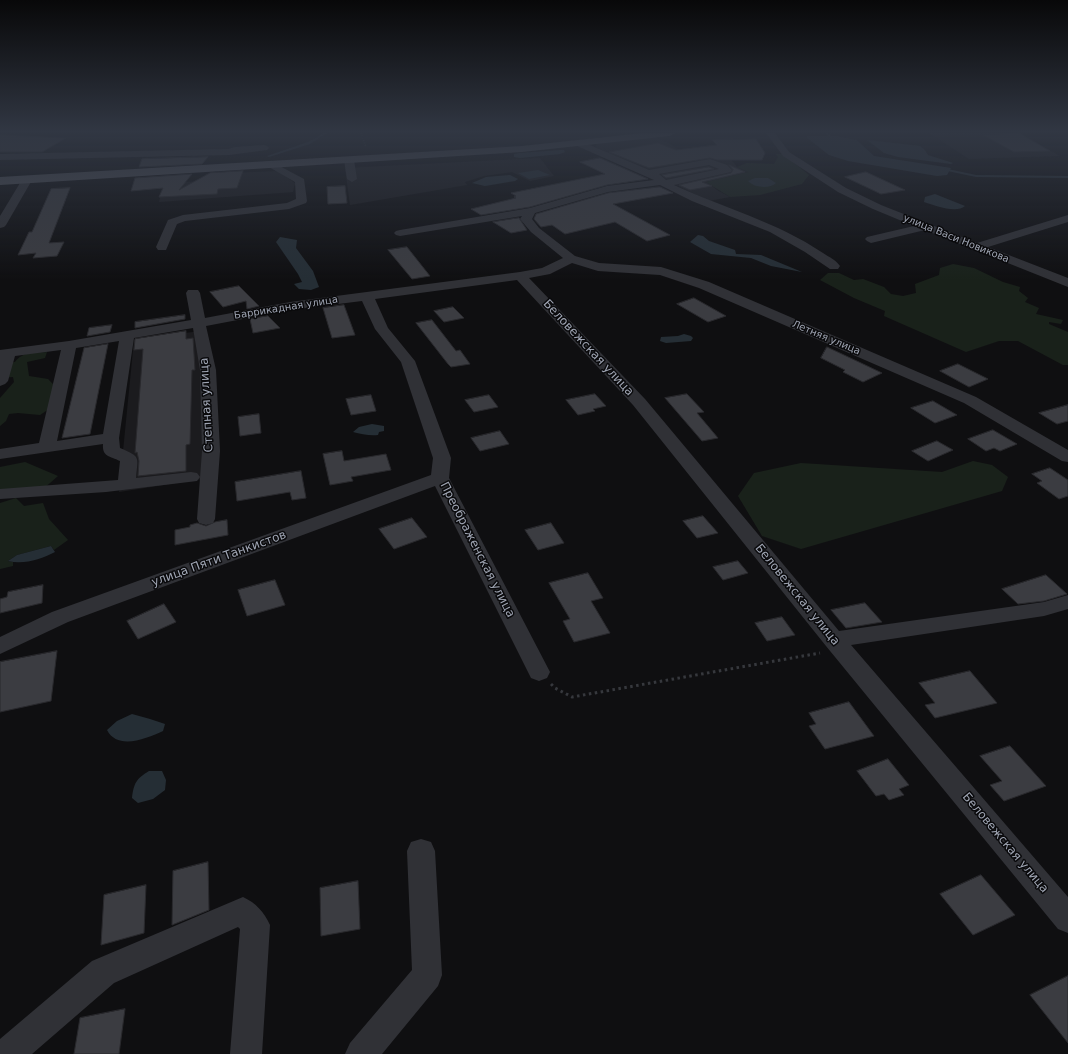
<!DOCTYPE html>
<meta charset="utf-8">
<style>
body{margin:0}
canvas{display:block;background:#0f0f11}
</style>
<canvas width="1068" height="1054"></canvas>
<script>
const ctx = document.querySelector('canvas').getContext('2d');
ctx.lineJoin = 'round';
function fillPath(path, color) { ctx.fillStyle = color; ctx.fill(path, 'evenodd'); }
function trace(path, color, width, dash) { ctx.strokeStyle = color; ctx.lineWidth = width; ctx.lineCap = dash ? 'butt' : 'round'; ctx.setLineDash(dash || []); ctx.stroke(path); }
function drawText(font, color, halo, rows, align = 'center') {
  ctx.font = font + ' "DejaVu Sans",sans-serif'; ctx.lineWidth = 3; ctx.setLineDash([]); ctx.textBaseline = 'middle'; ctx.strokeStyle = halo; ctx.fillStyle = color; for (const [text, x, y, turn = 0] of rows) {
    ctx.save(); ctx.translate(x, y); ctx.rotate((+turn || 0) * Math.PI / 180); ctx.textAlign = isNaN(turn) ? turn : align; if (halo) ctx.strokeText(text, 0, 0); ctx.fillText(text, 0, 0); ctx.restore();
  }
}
const built = new Path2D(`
 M929,133H1019L1060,156L969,159Z
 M656,137L679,149H684L690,152H695L712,159L729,157L737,167L748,172L707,182L717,190L730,197L709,201L595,147L597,143Z
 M540,158L554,176L530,181L512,172L484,176L465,182L467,185L350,205L345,168Z
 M278,171L295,183L293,192L159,202L164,183L204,181L206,174Z
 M200,331L203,479L119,492L134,340Z`);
const green = new Path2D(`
 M776,154H783L809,175L802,184L760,195L730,197L706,182L748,172L737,167L747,163L774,164L778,157Z
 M953,264L974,268L1003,282L1020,287L1019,291L1028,298L1025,302L1039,308L1036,314L1063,320L1061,324L1049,322V324L1068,332V365H1063L1018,341H999L966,352L884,316L885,311L854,298L820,280L828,273H839L854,280L863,279L884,287L891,294L903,296L916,293L915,284L939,275L940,268Z
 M47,352L45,358L27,362L29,376L48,379L55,386L49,409L40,415L18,413L9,414L6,421L0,426V398L14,382L13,377L0,378L1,363L15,362C23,351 35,353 47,352Z
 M973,461L992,465L1008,477L1002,491L801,549L762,536L738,496L754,473L801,463L942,472Z
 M25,462L58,476L42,490L0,493V467Z
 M16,498L24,506L43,503L49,519L68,540L54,550L51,546L17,555L8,561L13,562V566L0,569V503Z`);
const water = new Path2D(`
 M808,136H837L857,140L874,156L951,168L947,175L937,176L848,161L829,155L806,137Z
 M867,140L920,146L924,149L928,155L953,163L951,164L898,157L884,153Z
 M560,150H564L565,152L560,154L520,158L514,157V154L519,153Z
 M538,170L550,175L529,179L518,173Z
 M510,175L518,179L515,181L485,186L472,183L486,177Z
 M755,178H768L776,183C770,189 754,188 748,181Z
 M935,194L965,206C956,214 934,205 924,202L925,197Z
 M698,235L703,236L709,241L735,250L736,254L761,255L802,272L771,266L751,258L711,254L690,242Z
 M280,237L297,240L296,248L313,271L319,287L311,290L299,289L294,284L302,282L298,274L276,242Z
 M684,334L691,336L693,338L691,341L666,343L660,341L661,337L678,336Z
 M372,424L384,426V431L379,432L378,435C370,436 361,434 353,432L359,427Z
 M51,546L55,552C41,559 24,565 8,561L17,555Z
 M132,714L150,719L165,724L163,731C147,738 118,751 107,730L117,721Z
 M149,771H162L166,780L165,790L153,799L138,803L132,798C134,783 136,779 149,771Z`);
const stream = new Path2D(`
 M324,133H327L310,144L269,157L267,156L308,142Z
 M825,133H827L837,140L835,141Z
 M943,168L976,175L1068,176V178L976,177L943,170Z`);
const building = new Path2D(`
 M1019,133L1050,151L1014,152L983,135Z
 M0,135L66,138L42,152H0Z
 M756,139L765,153L762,160H717L710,158L649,168L609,152L658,143L676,150L717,145L712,140Z
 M208,157L202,164L139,167L142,159Z
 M600,158L648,179L607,185L530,207L481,215L471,209L516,198L514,197L516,196L511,193L605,174L580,162Z
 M729,165L745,172L702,182L712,186L690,190L679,185L731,173L733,170Z
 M709,167L714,169L666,178L662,175Z
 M243,171L237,188L218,189L217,194L159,197L163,188L131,191L135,178L192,174L179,190L210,173Z
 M866,172L905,190L881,194L845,177Z
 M345,186L347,203L328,204L327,187Z
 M660,187L673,193L613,204L670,235L647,241L615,222L565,234L552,225L541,227L534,219L536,214L608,193Z
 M70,188L49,243L64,242L57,256L33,258L36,253L18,255L29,232H32L51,189Z
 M519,218L527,230L511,233L493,222Z
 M407,247L430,276L412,279L388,250Z
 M239,286L259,306L247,309L246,301L223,307L210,292Z
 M694,298L726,316L708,322L677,304Z
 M344,305L355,335L332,338L323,308Z
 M453,307L464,318L444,322L434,311Z
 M185,315V319L135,328V322Z
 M268,316L280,328L253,333L250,319Z
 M432,320L456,351L460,350L470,364L451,367L448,364L416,323Z
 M112,325L110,332L87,336L89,328Z
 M186,331V339L193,338L195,370H192L190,444L186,445V471L138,476L139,461L137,452L135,453L143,349L134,350L135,339Z
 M108,344L90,434L62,438L84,348Z
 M827,347L861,363L882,373L863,382L843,372L845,370L821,358Z
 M958,364L988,379L969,387L940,371Z
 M595,394L606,406L593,409L595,411L578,415L566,400Z
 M687,394L704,412L697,413L718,438L702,441L665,398Z
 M371,395L376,411L351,415L346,399Z
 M489,395L498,407L474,412L465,400Z
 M933,401L957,415L935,423L911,408Z
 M1068,405V421L1057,424L1039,413Z
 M259,414L261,433L240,436L238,417Z
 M993,430L1017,444L1000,451L994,448L986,451L968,439Z
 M500,431L509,444L480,451L471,438Z
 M937,441L953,450L928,461L912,451Z
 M342,451L344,461L386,454L391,470L351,477L353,481L330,485L323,454Z
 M1050,468L1068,480V496L1059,499L1037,483L1042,481L1032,474Z
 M301,471L306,498L292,500L290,492L237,501L235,482Z
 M703,516L718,533L697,538L683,521Z
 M412,518L427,537L394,549L379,529Z
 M227,520L228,535L175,545V530L190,527V525L197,523L206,526L215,522Z
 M551,523L564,543L538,550L525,530Z
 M738,561L748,573L723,580L713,567Z
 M588,573L603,598L591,601L610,633L574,642L563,621L570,619L549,583Z
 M1046,575L1067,594L1044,601L1018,604L1002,589Z
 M275,580L285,605L247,616L238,590Z
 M43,585L42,603L0,613V599L7,597L8,592Z
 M865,603L882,622L846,628L831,610Z
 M164,604L176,622L138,639L127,621Z
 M782,617L795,635L767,641L755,623Z
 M57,651L51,701L0,712V662Z
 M970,671L997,703L935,718L925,705L935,703L919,683Z
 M849,702L874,736L825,749L809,726L816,724L809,713Z
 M1010,746L1046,786L1004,801L990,785L1002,781L980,756Z
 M888,759L909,785L899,789L904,795L889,800L884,794L876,796L857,771Z
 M208,862L209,910L172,925L173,871Z
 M981,875L1015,915L973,935L940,894Z
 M358,881L360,929L321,936L320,888Z
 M146,885L144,933L101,945L104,895Z
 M1068,976V1043L1030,995Z
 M125,1009L119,1054H74L80,1018Z`);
const pathFar1 = new Path2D(`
 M361,133L366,147`);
const path = new Path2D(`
 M551,684L555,688L572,697L820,653`);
const minor = new Path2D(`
 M766,133H775L789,152L846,188L881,205L977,243L1068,215V222L988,247L1068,278V287L925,230L871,243L867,241L865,239L867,237L914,226L873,209L838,192L783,156Z
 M578,140L649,170L710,159L727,165L732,170L731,172L674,185C724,208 777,222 823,253C829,257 836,260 840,266L838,269H830L805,252L770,232L692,201L660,185L608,192L535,213L532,219L539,228L575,256L599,263L661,267L709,282L976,397L1068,450V462L1062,461L964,403L699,288L660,275L598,271L572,263L550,274L529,278L645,399L839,631L1044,602L1068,595V609L1044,616L851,645L1068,897V933L1058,929L826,646L633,405L517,280L375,299L388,328L415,361L451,458L449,478L550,672L547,678L539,681L531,678L435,486L68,622L0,654V637L52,612L431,475L433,458L401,362L375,329L362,301L290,310L206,326L216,370L220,451L215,519L213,523L206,525L199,523L197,519L202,451L200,370L193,328L134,338L119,438L120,448C141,457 138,456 136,478L191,472L197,473L200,477L197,481L106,492L0,499V489L118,480L120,461C110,456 102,457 103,444L0,459V449L39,443L61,350L15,356L8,381L5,384L0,386V350L69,341L191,320L186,293L188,290H198L200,293L205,318L290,302L520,272L542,268L563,258L531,232L520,219L522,216L400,236L396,235L394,233L396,231L400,230L530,208L607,186L654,180L575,145L573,143L575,141ZM709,165L719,169L666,180L659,174ZM119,341L103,434L57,441L76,348Z
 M264,145L267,146L269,148L267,150L229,155L0,160V154L228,149L235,147Z
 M349,157L354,160L357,179L352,182L347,179L344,160Z
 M272,162L304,179L307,201L306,203L289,209L185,221L177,224L166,250H158L156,247L168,220L183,215L287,203L296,199L295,182L269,167L267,165Z
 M27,177L32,180L6,225L4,227L0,228V216L23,178Z
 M421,839L431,842L435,851L442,975L438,986L382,1054H345L350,1043L412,970L407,851L411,842Z
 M243,897C256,903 264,912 270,925L262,1054H230L240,929L238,927L114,983L32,1054H0V1039L92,961Z`);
const major = new Path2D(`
 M643,133H675L670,136L522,152L0,185V177L522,146Z`);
const farStreetnames = [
 ["улица Васи Новикова",956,239,22],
 ["Баррикадная улица",286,308,-9],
 ["Летняя улица",826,338,23]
];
const streetNames = [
 ["Беловежская улица",588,348,47],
 ["Степная улица",207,405,-93],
 ["Преображенская улица",477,550,63],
 ["улица Пяти Танкистов",219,559,-20],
 ["Беловежская улица",797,595,51],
 ["Беловежская улица",1005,843,50]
];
fillPath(built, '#1b1b1e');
fillPath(green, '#19211a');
fillPath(water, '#252e35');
fillPath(stream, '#252e35');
fillPath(building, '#3b3c41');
trace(building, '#29292d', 1);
trace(pathFar1, '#36383d', 1.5, [1, 1.5]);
trace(path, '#36383d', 3, [2.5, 3.5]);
fillPath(minor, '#303136');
fillPath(major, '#4c4e55');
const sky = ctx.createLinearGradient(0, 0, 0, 280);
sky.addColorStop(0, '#080809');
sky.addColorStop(0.47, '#313743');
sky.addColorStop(1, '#31374300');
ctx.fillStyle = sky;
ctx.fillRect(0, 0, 1068, 280);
drawText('10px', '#9fa5b3', '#0a0a0c', farStreetnames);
drawText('12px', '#9fa5b3', '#0a0a0c', streetNames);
</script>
